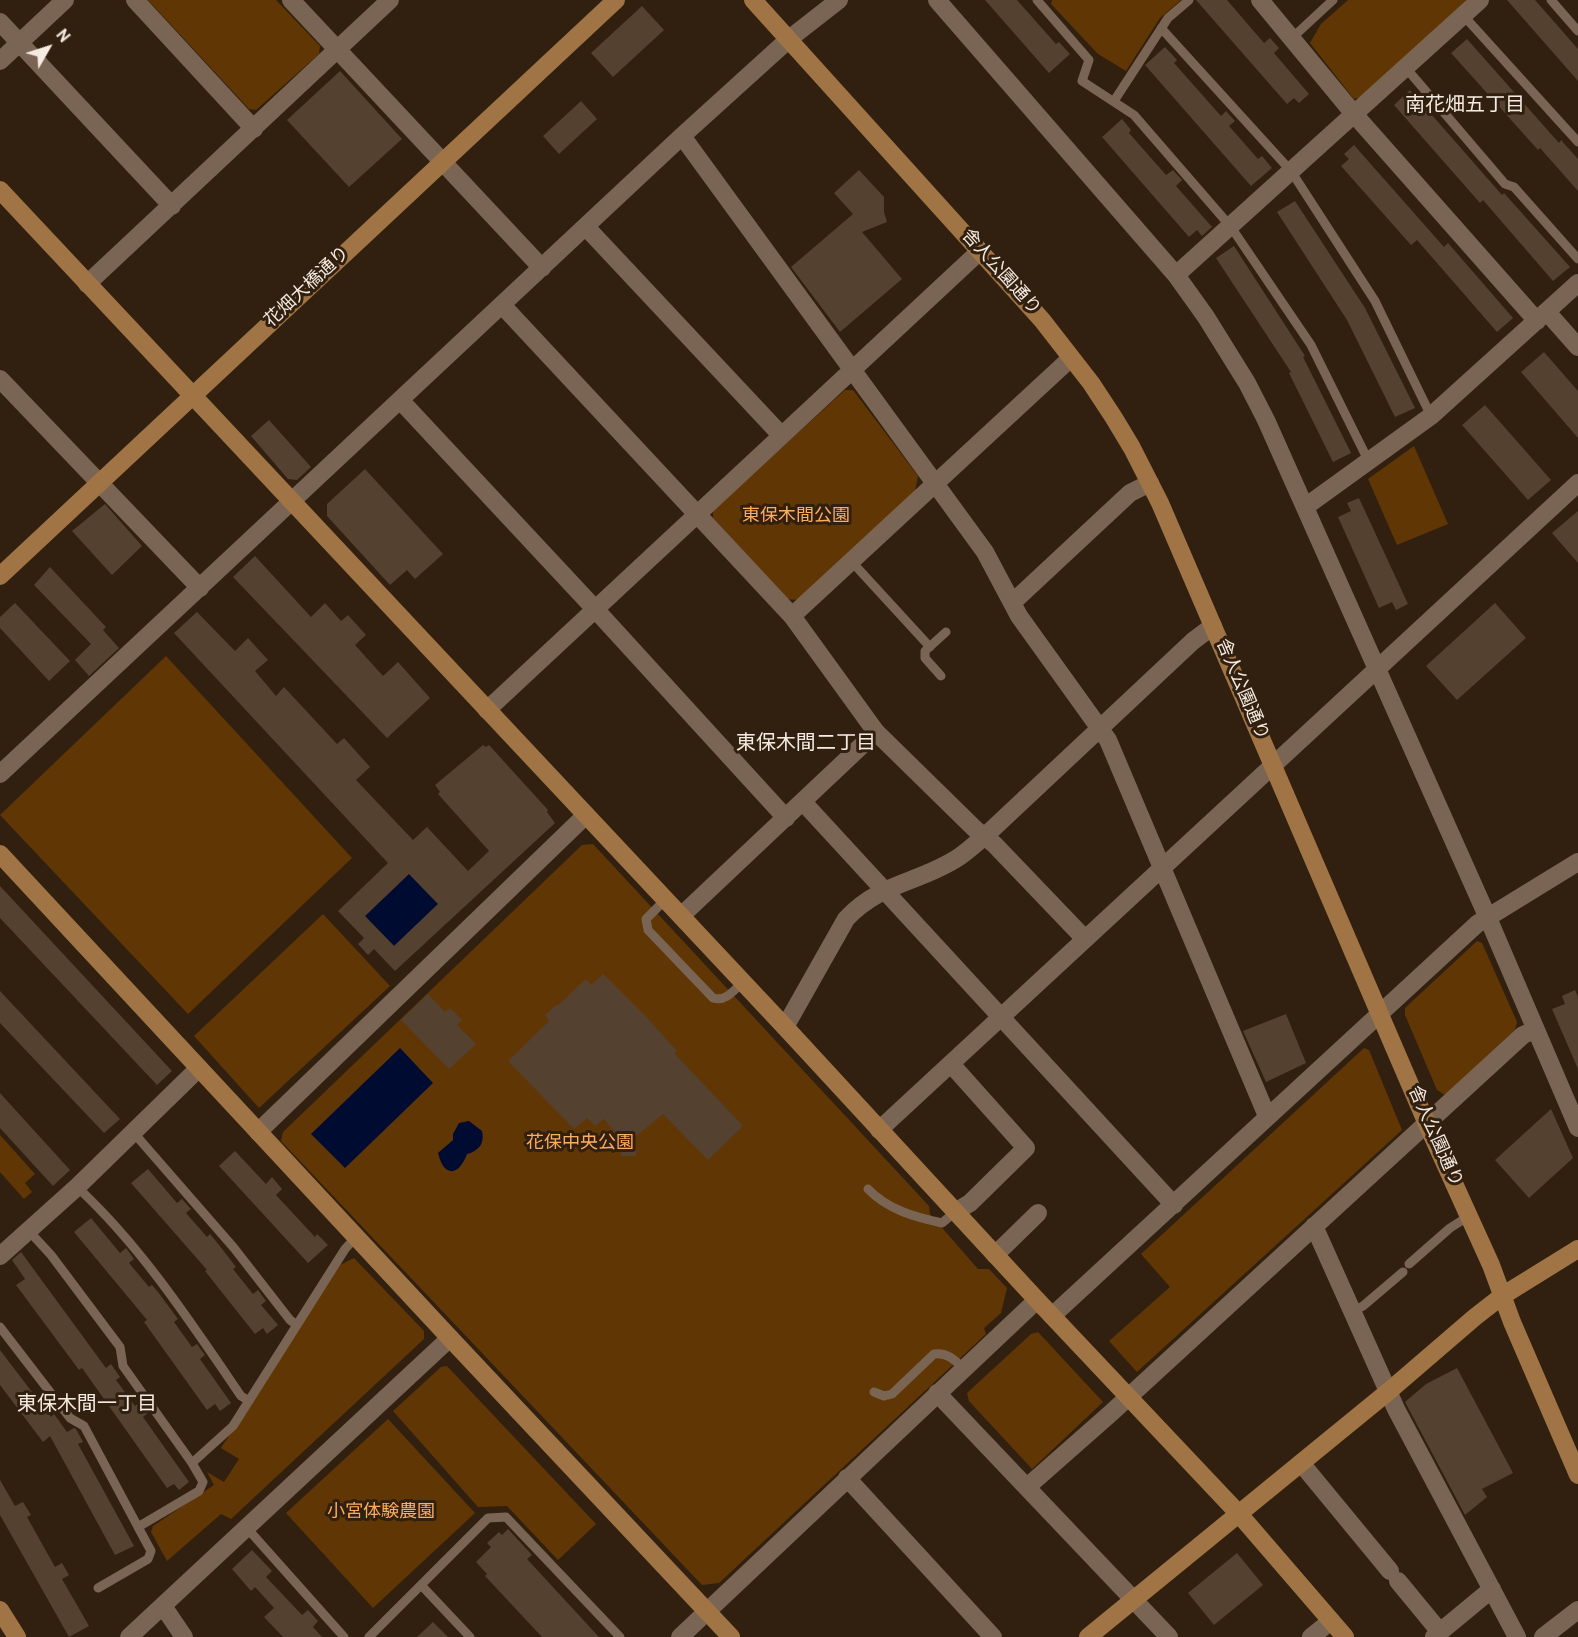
<!DOCTYPE html>
<meta charset="utf-8">
<style>
body{margin:0}
#map{position:relative;width:1578px;height:1637px;overflow:hidden;background:#312010;font-family:Overpass,sans-serif}
canvas{display:block}
.north{position:absolute;left:18px;top:18px;width:60px;height:60px;-webkit-text-stroke:4px #312010;paint-order:stroke;rotate:51deg;font-size:16px;font-weight:700;line-height:24px;text-align:center;color:#f6ebe1}
.north::after{content:'';display:block;margin:auto;width:21px;height:27px;background:#f6ebe1;clip-path:polygon(50% 0,100% 100%,50% 72%,0 100%)}
</style>
<div id="map">
<canvas width="1578" height="1637"></canvas>
<div class="north">N</div>
</div>
<script>
const ctx = document.querySelector('canvas').getContext('2d');
ctx.lineJoin = 'round';
function fillPath(path, color) { ctx.fillStyle = color; ctx.fill(path, 'evenodd'); }
function trace(path, color, width, dash) { ctx.strokeStyle = color; ctx.lineWidth = width; ctx.lineCap = dash ? 'butt' : 'round'; ctx.setLineDash(dash || []); ctx.stroke(path); }
function drawText(font, color, halo, rows, align = 'center') {
  ctx.font = font + ' Overpass,"Noto Sans JP",sans-serif'; ctx.lineWidth = 6; ctx.setLineDash([]); ctx.textBaseline = 'middle'; ctx.strokeStyle = halo; ctx.fillStyle = color; for (const [text, x, y, turn = 0] of rows) {
    ctx.save(); ctx.translate(x, y); ctx.rotate((+turn || 0) * Math.PI / 180); ctx.textAlign = isNaN(turn) ? turn : align; if (halo) ctx.strokeText(text, 0, 0); ctx.fillText(text, 0, 0); ctx.restore();
  }
}
const green = new Path2D(`
 M148,0H276L320,46L319,54L256,110L249,109Z
 M1052,0H1181L1160,18L1126,71L1098,54L1051,4Z
 M1348,0H1466L1465,3L1361,97L1354,99L1310,43L1321,24Z
 M845,390H853L918,476L915,491L798,600L787,599L713,518V510Z
 M1414,446L1448,524L1397,545L1368,479Z
 M166,656L352,858L188,1014L0,815Z
 M593,844L929,1206L930,1214L978,1269H989L1007,1288L1001,1313L984,1328L986,1334L719,1583L702,1585L281,1141L283,1132L582,845Z
 M323,914L390,986L259,1108L194,1036Z
 M1477,941L1482,943L1517,1022L1515,1030L1445,1095L1437,1090L1405,1015V1008Z
 M1364,1048L1369,1050L1402,1130L1137,1372L1109,1341L1170,1287L1141,1254Z
 M0,1135L35,1174L25,1183L32,1192L24,1199L0,1172Z
 M354,1258L424,1331V1339L231,1519L221,1514L167,1561L151,1532L153,1526L214,1485L207,1472L224,1482L239,1459L221,1448L340,1265Z
 M1038,1332L1103,1402L1032,1469L969,1401L967,1393L1031,1334Z
 M447,1366L596,1524L558,1560L507,1506L478,1507L393,1411L441,1367Z
 M388,1419L475,1513L373,1608L286,1513Z`);
const water = new Path2D(`
 M409,874L438,904L394,946L365,916Z
 M400,1048L433,1083L345,1168L311,1134Z
 M469,1121L482,1131C485,1143 479,1151 467,1154C459,1176 444,1178 438,1153L453,1140V1134L459,1123Z`);
const building = new Path2D(`
 M985,0H1017L1056,44L1059,42L1070,54L1049,73Z
 M1196,0H1227L1264,43L1270,38L1279,48L1274,53L1309,94L1299,103L1294,98L1287,104Z
 M1507,0H1535L1578,49V81Z
 M642,6L664,30L613,77L591,53Z
 M1467,39L1559,143L1561,140L1578,159V191L1540,148L1538,150L1451,53Z
 M1165,47L1177,60L1174,63L1221,116L1226,111L1235,121L1229,126L1258,159L1262,156L1272,168L1251,186L1145,65Z
 M340,71L402,139L349,187L287,120Z
 M1410,90L1502,195L1504,193L1570,267L1553,281L1483,200L1480,203L1394,105Z
 M581,101L597,119L559,154L543,136Z
 M1122,119L1131,130L1129,133L1166,175L1173,170L1182,180L1176,186L1212,227L1202,236L1197,230L1189,237L1102,137Z
 M1354,145L1444,247L1448,243L1513,318L1497,332L1417,240L1411,245L1341,166L1349,159L1344,154Z
 M859,170L884,197V212L887,222L862,232L902,279L840,332L791,267L853,214L834,193Z
 M1295,201L1365,308L1415,408L1395,417L1347,320L1277,212Z
 M1234,246L1305,356L1303,357L1351,453L1333,462L1289,373L1291,372L1216,258Z
 M1544,352L1578,391V438L1521,372Z
 M1485,405L1551,480L1528,500L1462,425Z
 M269,420L311,467L297,480L288,479L251,436Z
 M365,469L443,554L415,579L407,570L390,585L327,516V504Z
 M1359,498L1408,604L1396,610L1392,602L1379,608L1338,517L1351,511L1347,503Z
 M105,504L142,546L112,575L72,531Z
 M1578,511V563L1552,533Z
 M255,556L311,617L325,603L341,621L348,615L366,635L355,645L383,676L398,662L430,698L387,738L233,577Z
 M50,567L106,627L103,630L119,648L89,676L75,660L91,644L34,585Z
 M15,603L70,661L49,681L0,628V617Z
 M1495,603L1526,638L1457,700L1426,666Z
 M197,612L235,651L248,638L268,660L255,671L276,696L284,687L337,744L344,738L370,767L356,780L413,840L427,827L468,871L489,851L438,794L440,792L435,785L483,745L486,747L489,745L548,810L547,812L555,823L395,971L374,949L368,955L358,944L364,938L338,911L388,863L174,633ZM409,874L438,904L394,946L365,916Z
 M0,886L172,1071L157,1085L0,918Z
 M603,974L649,1020L677,1051L675,1054L743,1126L708,1160L663,1114L635,1137L636,1156H621L620,1138L604,1119L595,1126L587,1118L574,1129L508,1061L549,1021L545,1015L556,1005L557,1006L586,979L591,985Z
 M1575,990L1578,997V1069L1552,1009L1565,1004L1562,996Z
 M0,991L120,1119L104,1133L0,1023Z
 M428,994L445,1012L450,1008L462,1020L457,1025L476,1044L449,1069L401,1020Z
 M1286,1014L1306,1063L1266,1082L1243,1031Z
 M0,1093L70,1170L53,1186L0,1128Z
 M1551,1109L1573,1158L1529,1198L1495,1160Z
 M235,1151L266,1184L272,1177L282,1189L276,1195L315,1237L317,1234L328,1245L308,1263L219,1166Z
 M148,1169L177,1203L182,1199L191,1209L186,1213L207,1237L210,1234L219,1245L236,1267L233,1269L253,1294L258,1290L266,1301L261,1305L278,1325L267,1334L263,1328L255,1334L205,1271L207,1270L131,1183Z
 M91,1218L120,1253L126,1248L134,1259L129,1263L149,1287L152,1285L158,1292L178,1319L174,1322L192,1347L197,1344L205,1355L200,1359L231,1403L220,1411L215,1404L207,1410L144,1322L147,1320L74,1232Z
 M21,1252L106,1368L111,1364L120,1377L116,1380L135,1406L140,1402L148,1413L143,1417L189,1482L179,1490L174,1484L167,1488L82,1368L79,1370L16,1285L25,1279L12,1260Z
 M0,1350L51,1417L54,1414L67,1432L74,1428L76,1429L83,1442L78,1444L134,1546L115,1555L50,1436L43,1442L0,1385Z
 M1457,1368L1513,1473L1482,1489L1487,1497L1465,1515L1405,1402L1426,1384Z
 M0,1480L15,1506L23,1502L31,1515L27,1517L55,1567L62,1563L69,1575L62,1579L89,1626L69,1637L0,1515Z
 M508,1529L532,1555L527,1559L599,1637H542L485,1576L487,1574L476,1562L491,1547L487,1543L499,1532L502,1535Z
 M252,1550L272,1571L266,1577L302,1615L308,1610L318,1621L313,1627L322,1637H283L264,1617L274,1608L255,1587L251,1591L232,1569Z
 M1237,1553L1263,1585L1214,1625L1188,1593Z
 M433,1622L448,1637H417Z`);
const lane = new Path2D(`
 M1037,0L1089,60L1082,81L1134,115L1231,227L1311,345L1369,462
 M1551,0L1578,31
 M1463,15L1578,142
 M1161,28L1291,171L1375,301L1431,416
 M1292,38L1333,0
 M1406,68L1505,184L1514,187L1578,259
 M1114,101L1168,18L1189,0
 M852,562L930,647
 M941,676L925,658V651L946,632
 M665,900L646,919L648,930L713,998C726,1002 734,990 743,982
 M133,1132L234,1248L290,1320L297,1325
 M77,1187C141,1246 192,1324 241,1396L249,1401
 M868,1189C888,1210 915,1217 942,1223L955,1212
 M28,1230L51,1255L120,1347L123,1366L192,1463
 M1409,1264L1450,1228L1469,1216
 M1353,1311L1363,1306L1403,1272
 M0,1327L70,1418L84,1426L138,1527
 M874,1392L884,1396L892,1394L934,1354C947,1352 955,1360 964,1369
 M246,1527L344,1637
 M421,1585L470,1637
 M98,1588L148,1559L151,1551L138,1527L199,1491L203,1482L192,1463L233,1426L345,1249L356,1237
 M369,1637L488,1518L506,1517L620,1637`);
const street = new Path2D(`
 M135,0L254,129
 M291,0L542,268
 M937,0L1176,275L1206,317L1247,383L1266,420L1488,918L1578,1128
 M1260,0L1354,114L1537,321
 M0,22L172,206
 M0,61L65,0
 M682,136L985,552L1019,616L1108,740L1267,1116
 M586,227L781,435
 M1176,275L1480,0
 M87,284L390,0
 M502,305L792,616L876,732L975,829L994,844L1085,939
 M1547,312L1578,347
 M0,379L200,588
 M400,400L595,609L786,818
 M1305,507L1431,416L1578,283
 M1012,603L1130,493L1150,483
 M792,616L1071,358
 M487,710L980,251
 M0,774L682,136L789,39L839,0
 M803,802L1174,1205
 M681,916L876,732
 M785,1027L846,919C880,882 920,883 959,857C968,851 976,843 984,837L1193,641L1213,626
 M951,1064L1026,1148L970,1203L955,1212
 M879,1130L1578,483
 M258,1132L586,815
 M1314,1226L1396,1409L1517,1637
 M995,1255L1038,1213
 M0,1256L77,1187L199,1068
 M1052,1316L1477,924L1578,862
 M937,1393L1169,1637
 M1301,1463L1390,1571
 M847,1478L993,1637
 M1027,1487L1111,1413L1523,1035L1535,1030
 M1398,1581L1440,1632
 M163,1606L184,1637
 M129,1637L450,1338
 M680,1637L1037,1300
 M1311,1637L1331,1621
 M1434,1637L1492,1589
 M1543,1637L1578,1610`);
const secondary = new Path2D(`
 M753,0L1042,320L1091,383L1114,418L1132,448L1160,503L1427,1124L1491,1265L1512,1322L1578,1475
 M0,190L785,1027L1037,1300L1239,1514L1345,1637
 M0,576L616,0
 M0,854L450,1338L731,1637
 M0,1610L17,1637
 M1088,1637L1389,1391L1475,1317L1502,1296L1578,1249`);
const streetNames = [
 ["舎人公園通り",1000,273,48],
 ["花畑大橋通り",308,288,-43],
 ["舎人公園通り",1241,690,67],
 ["舎人公園通り",1434,1137,66]
];
const parkNames = [
 ["東保木間公園",796,517],
 ["花保中央公園",580,1144],
 ["小宮体験農園",381,1513]
];
const neighbourhoodNames = [
 ["南花畑五丁目",1465,107],
 ["東保木間二丁目",806,745],
 ["東保木間一丁目",87,1406]
];
fillPath(green, '#603605');
fillPath(water, '#000b32');
fillPath(building, '#544130');
trace(lane, '#7a6554', 9);
trace(street, '#7a6554', 18);
trace(secondary, '#a07444', 18);
drawText('18px', '#f6ebe1', '#312010', streetNames);
drawText('18px', '#feac5e', '#312010', parkNames);
drawText('20px', '#f6ebe1', '#312010', neighbourhoodNames);
</script>
